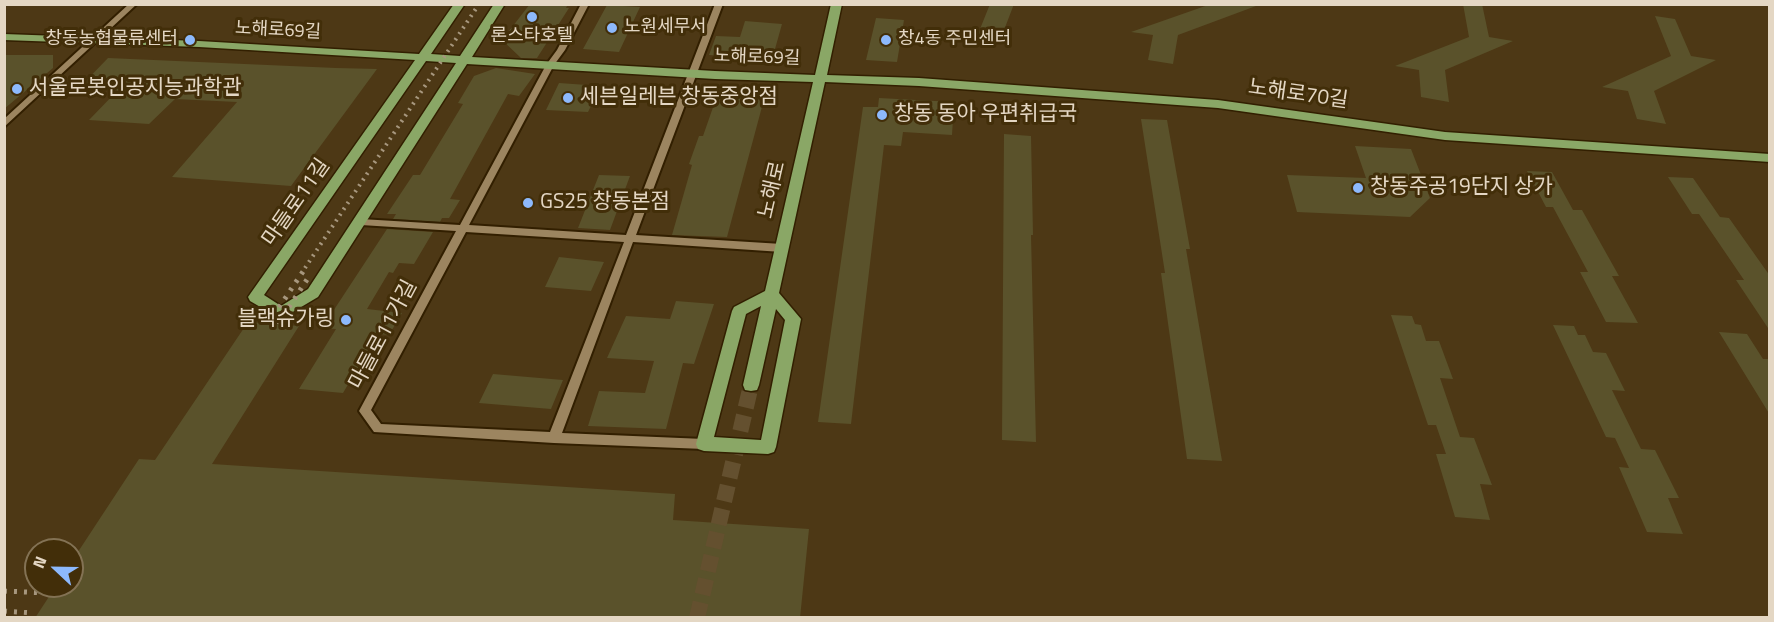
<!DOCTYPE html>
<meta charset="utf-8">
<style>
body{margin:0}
#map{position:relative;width:1774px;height:622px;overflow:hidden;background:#4d3815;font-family:"Titillium Web",sans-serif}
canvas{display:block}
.frame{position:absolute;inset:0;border:6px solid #e4d7c4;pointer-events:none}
.north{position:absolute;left:24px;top:538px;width:60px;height:60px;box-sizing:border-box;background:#422e09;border:2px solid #837254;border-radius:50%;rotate:292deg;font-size:16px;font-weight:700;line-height:24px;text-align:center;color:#e4d7c4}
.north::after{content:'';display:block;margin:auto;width:21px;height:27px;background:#8db9fc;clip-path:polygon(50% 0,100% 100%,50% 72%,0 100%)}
</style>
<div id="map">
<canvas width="1774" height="622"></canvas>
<div class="frame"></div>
<div class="north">N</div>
</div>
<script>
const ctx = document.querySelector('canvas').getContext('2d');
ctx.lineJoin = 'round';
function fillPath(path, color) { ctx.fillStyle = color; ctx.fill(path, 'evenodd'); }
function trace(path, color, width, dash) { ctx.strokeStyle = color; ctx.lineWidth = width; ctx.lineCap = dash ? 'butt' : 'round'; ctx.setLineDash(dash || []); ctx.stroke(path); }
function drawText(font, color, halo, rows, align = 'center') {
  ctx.font = font + ' "Titillium Web","Noto Sans KR",sans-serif'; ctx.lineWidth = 6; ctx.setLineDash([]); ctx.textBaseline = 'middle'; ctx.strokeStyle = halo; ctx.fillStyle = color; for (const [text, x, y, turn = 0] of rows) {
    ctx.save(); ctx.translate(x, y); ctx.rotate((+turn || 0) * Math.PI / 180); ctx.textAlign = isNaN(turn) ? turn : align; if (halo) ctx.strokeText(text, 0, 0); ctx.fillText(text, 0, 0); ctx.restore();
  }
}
const building = new Path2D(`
 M530,4H568L566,8H569L537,58H521L502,40Z
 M990,4H1014L1001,38L978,34Z
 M1211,4L1256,6L1178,35L1173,64L1148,60L1153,35L1131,32Z
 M1463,4H1482L1489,37L1513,41L1445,70L1449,102L1421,97L1419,70L1395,66L1469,37Z
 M607,5L640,7L619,52L583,49Z
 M1655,16L1675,19L1691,56L1716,60L1654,91L1666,124L1637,119L1628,91L1602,87L1671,56Z
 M876,18L904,20L897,62L866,60Z
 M745,21L782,24L775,49L758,58L709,55L716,36L740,37Z
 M4,55H53V68L4,109Z
 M108,58L336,68L377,69L291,186L172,177L237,102L175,99L149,124L89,120L118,90L78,89Z
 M496,68L535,74L519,96L508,94L450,199L460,200L449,218H442L440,222L393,219L396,214H387L413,175H420L463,104L458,103L474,76Z
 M559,83L601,86L588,112L546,110Z
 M718,93L752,95L763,103L727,237L672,235L692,165L689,164L699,136H703Z
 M879,98L954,102L952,135L903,132L901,146L884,145L851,424L818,422L863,107H878Z
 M1141,119L1167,120L1190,249H1186L1222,461L1187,459L1161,273H1165Z
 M1004,134L1031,136L1033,235H1031L1036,442L1002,440Z
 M1355,146L1411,149L1430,198L1410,217L1297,212L1287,175L1366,178Z
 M1527,171L1552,172L1573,210H1582L1619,276H1612L1638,323L1606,322L1580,272H1588L1553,207H1546Z
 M599,175L630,176L610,230L578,228Z
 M1668,177L1693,178L1720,217L1729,218L1770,276V331L1736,280H1744L1699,214H1692Z
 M387,229L433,232L414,264L399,263L393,273L389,272L367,309L402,313L389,335L378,334L343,393L299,389L336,329L322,328Z
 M559,257L604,262L591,291L545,287Z
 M676,301L714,304L694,364L683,363L666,429L588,426L599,391L645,393L654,361L607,358L626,316L670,319Z
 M1391,315L1412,316L1415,324L1421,325L1426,341H1439L1453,379L1440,378L1460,437L1474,438L1492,485L1480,484L1490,520L1455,517L1436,454H1446L1436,425H1428Z
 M248,322L299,326L212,464L675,494L673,520L809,529L800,618H35L56,586H72V561L139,459L155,460Z
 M1553,325L1574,326L1578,335H1585L1593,352L1606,353L1625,391L1612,390L1641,449L1655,450L1679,498H1668L1683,534L1647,532L1619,467L1629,468L1615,438L1606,437Z
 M1719,332L1747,334L1763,359H1770V415Z
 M493,374L563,380L551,409L479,403Z`);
const majorTunnel = new Path2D(`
 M697,618L751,385`);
const minor = new Path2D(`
 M129,4H137L4,127V119Z
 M581,4H589L565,50L554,65L469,225L626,235L715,4H723L636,235L782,244L787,248L782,252L633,242L562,433L704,439L708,441L710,444L708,447L704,449L554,443L374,432L359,411L456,231L361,225L356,222L361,219L460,225L546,65L557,50ZM466,232L624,242L550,432L381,424L371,410Z`);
const major = new Path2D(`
 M454,4H465L431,54L460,56L494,4H505L472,57L715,71L815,75L831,4H842L827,75L919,78L1218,100L1445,132L1770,154V162L1445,140L1218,108L919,86L825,82L779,293L801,319L776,447L774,452L768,454L704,451L698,449L696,444L732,311L734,307L765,291L813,82L715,79L467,64L318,297L281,319L250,301L248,297L415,60L199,47L4,40V34L199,41L419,54ZM426,61L456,63L308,289L281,306L264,295ZM761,306L743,385L745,390L751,391L757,390L759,385L776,309L785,320L761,440L714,437L746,314Z`);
const railFar1 = new Path2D(`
 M305,268L479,4`);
const rail = new Path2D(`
 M268,324L306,267
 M278,324L308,278
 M4,591L47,593
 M4,611L33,613`);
const markers = [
 [532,17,6,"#8db9fc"],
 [612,28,6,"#8db9fc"],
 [190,40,6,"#8db9fc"],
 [886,40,6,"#8db9fc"],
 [17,89,6,"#8db9fc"],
 [568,98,6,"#8db9fc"],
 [882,115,6,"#8db9fc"],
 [1358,188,6,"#8db9fc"],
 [528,203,6,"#8db9fc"],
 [346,320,6,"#8db9fc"]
];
const farPoinames = [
 ["노원세무서",624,28],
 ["론스타호텔",532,37,"center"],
 ["창동농협물류센터",178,40,"right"],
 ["창4동 주민센터",898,40]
];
const farStreetnames = [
 ["노해로69길",278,31,3],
 ["노해로69길",757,58,2]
];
const poiNames = [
 ["서울로봇인공지능과학관",29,89],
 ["세븐일레븐 창동중앙점",580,98],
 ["창동 동아 우편취급국",894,115],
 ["창동주공19단지 상가",1370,188],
 ["GS25 창동본점",540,203],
 ["블랙슈가링",334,320,"right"]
];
const streetNames = [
 ["노해로70길",1298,95,8],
 ["노해로",773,190,-77],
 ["마들로11길",297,203,-55],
 ["마들로11가길",384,335,-62]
];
fillPath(building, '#5a522b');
trace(majorTunnel, '#64502f', 16, [16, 8]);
trace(minor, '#321f00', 4);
trace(major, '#321f00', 3);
fillPath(minor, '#9c8560');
fillPath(major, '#8aa766');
trace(railFar1, '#a7977e', 4, [2, 5]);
trace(rail, '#a7977e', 5, [3, 7]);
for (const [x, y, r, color] of markers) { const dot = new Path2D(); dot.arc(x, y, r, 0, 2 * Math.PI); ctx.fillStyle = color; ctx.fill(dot); trace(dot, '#422e09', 2); }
drawText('18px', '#e4d7c4', '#422e09', farPoinames, 'left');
drawText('18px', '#e4d7c4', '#422e09', farStreetnames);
drawText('21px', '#e4d7c4', '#422e09', poiNames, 'left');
drawText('21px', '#e4d7c4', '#422e09', streetNames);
</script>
